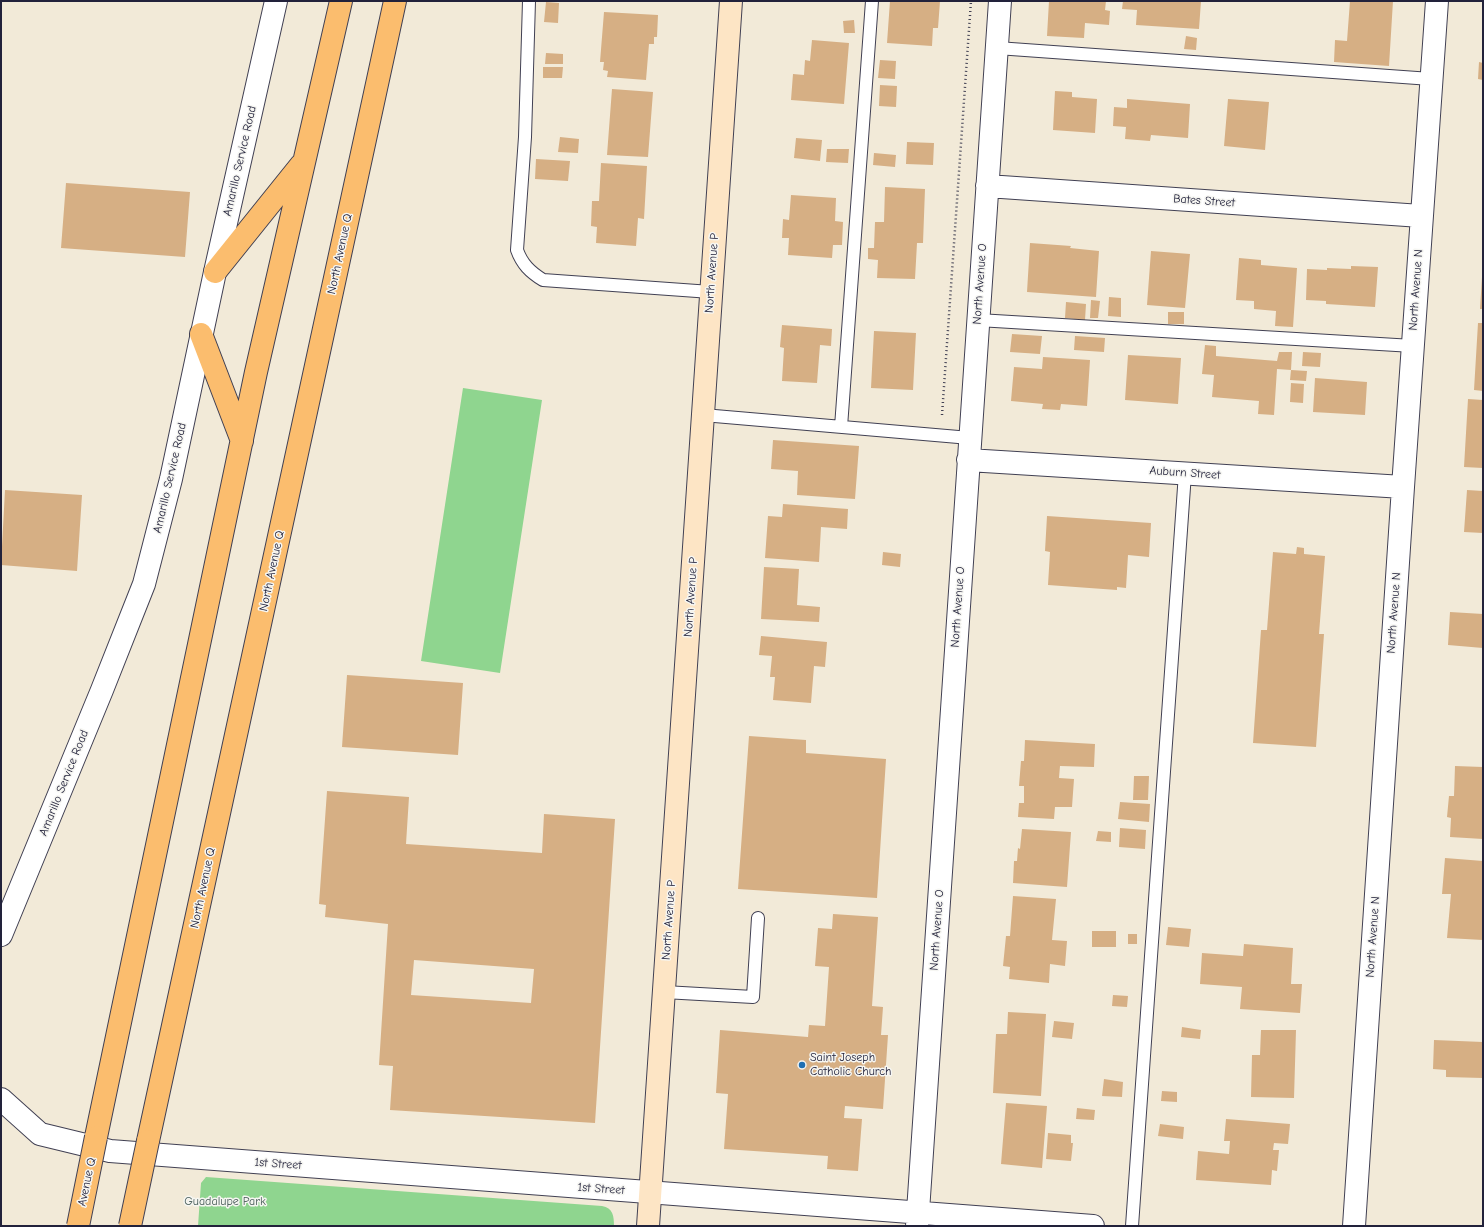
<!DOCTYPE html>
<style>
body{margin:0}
#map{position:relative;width:1484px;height:1227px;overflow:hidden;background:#f2ead8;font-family:"Comic Neue",sans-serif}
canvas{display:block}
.frame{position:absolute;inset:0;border:2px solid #22223b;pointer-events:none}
</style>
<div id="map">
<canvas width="1484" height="1227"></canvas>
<div class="frame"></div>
</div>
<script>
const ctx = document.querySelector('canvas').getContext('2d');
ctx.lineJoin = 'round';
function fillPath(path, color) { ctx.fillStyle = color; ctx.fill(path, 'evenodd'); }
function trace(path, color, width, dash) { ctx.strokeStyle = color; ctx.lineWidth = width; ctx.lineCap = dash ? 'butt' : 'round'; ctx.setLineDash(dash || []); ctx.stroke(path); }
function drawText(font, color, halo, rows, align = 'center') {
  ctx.font = font + ' "Comic Neue",sans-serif'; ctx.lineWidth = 3; ctx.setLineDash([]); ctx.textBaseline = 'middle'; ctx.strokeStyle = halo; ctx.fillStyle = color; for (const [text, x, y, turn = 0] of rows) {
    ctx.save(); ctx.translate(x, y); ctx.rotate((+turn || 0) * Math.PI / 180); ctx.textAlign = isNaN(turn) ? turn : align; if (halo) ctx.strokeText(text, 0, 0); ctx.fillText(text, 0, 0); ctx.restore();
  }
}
const green = new Path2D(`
 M463,388L542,400L500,673L421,661Z
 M206,1177L602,1206C613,1208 614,1216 614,1226H198L201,1183Z`);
const building = new Path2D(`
 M890,1H940L938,28H933L932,46L887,43Z
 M1049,1H1106L1105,10L1110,11L1109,25L1085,23L1084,38L1047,36Z
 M1123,1H1201L1199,29L1136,25L1137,10L1122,9Z
 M1350,1H1393L1389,66L1334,62L1335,40L1347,41Z
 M546,2L559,3L558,23L544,22Z
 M604,12L658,15L657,37H654V44H649L646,80L607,77L608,71L603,70L604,62H600Z
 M854,20L855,33H844L843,21Z
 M1186,36L1197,38L1196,50L1184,49Z
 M812,40L849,43L844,104L791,100L793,74L804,75L805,60L810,61Z
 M546,53L563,54V64H545Z
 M880,60L896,61L895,79L878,78Z
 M1479,62L1483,63V80L1478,79Z
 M543,67H563L562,78H543Z
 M880,85L897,86L896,107L879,106Z
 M612,89L653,92L648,157L607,155Z
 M1055,91L1072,92V97L1097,99L1095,133L1053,130Z
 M1127,99L1190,104L1188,138L1151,135L1150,141L1125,139L1126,127L1113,126L1114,107L1127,108Z
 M1228,99L1269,102L1265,150L1224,146Z
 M560,137L579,139L578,153L558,152Z
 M796,138L822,140L820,161L794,158Z
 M907,142L934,143L933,165L906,164Z
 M827,149H849L848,163L826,162Z
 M874,153L896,155L895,167L873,165Z
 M536,159L570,161L568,181L535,179Z
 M601,163L647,166L644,219L638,218L636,246L596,243L597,227L591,226L592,201H599Z
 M66,183L190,192L185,257L61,248Z
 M885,187L925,189L923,243H917L915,279L877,278L878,260L868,259V248H874L875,222H884Z
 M791,195L836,198L835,221L843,222L842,245H833L832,258L788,255L789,238H782L783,219L789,220Z
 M1030,243L1071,246L1070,248L1099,251L1096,297L1027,292Z
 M1151,251L1190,254L1185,308L1147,305Z
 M1239,258L1261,260V265L1297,268L1293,327L1275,326L1276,311L1254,309V301L1236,300Z
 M1351,266L1378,267L1375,307L1326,304V301L1306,300L1307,269L1327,270V268L1351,269Z
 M1482,277H1483V309H1480Z
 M1109,297L1121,298V317L1108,316Z
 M1091,300L1100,301L1098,318H1090Z
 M1066,302L1086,304L1085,320L1065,318Z
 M1168,312H1184V324H1168Z
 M1478,323H1483V391L1474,390Z
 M782,325L832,329L831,346L820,345L817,383L782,381L784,348L780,347Z
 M874,331L916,333L913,390L871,388Z
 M1012,334L1042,336L1040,354L1010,352Z
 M1075,336L1105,338L1104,352L1074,350Z
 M1205,345L1216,346V356L1277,361L1279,352H1292L1291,370L1307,371L1306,381L1290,380L1291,370L1277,369L1274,415L1258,414L1259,401L1212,397L1214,375L1202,374Z
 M1303,352L1321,353L1320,367L1302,366Z
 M1128,355L1181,358L1178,404L1125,400Z
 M1043,357L1090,360L1087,406L1061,404L1060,410L1042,409L1043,404L1011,401L1014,367L1042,369Z
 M1315,378L1367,382L1365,415L1313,412Z
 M1291,383L1304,384L1303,403L1290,402Z
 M1468,399L1483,400V468L1464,467Z
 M773,440L859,446L855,499L797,495L798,471L771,469Z
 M5,490L82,495L77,571L1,565Z
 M1467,490L1483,491V533L1464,532Z
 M783,504L848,509L847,529L821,527L819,562L765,558L768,516L782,517Z
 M1047,516L1151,523L1149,557L1128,555L1126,588L1117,587V590L1048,585L1050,552L1045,551Z
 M1297,547L1304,548V554L1325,556L1319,634H1324L1316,747L1253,743L1261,630H1267L1273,552L1296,554Z
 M883,552L901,554L900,567L882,565Z
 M764,567L799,569L797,605L820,607L819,622L761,619Z
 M1450,612L1483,614V648L1448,645Z
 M761,636L827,642L825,667L814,666L811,703L773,700L775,677H770L772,656L759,655Z
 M347,675L463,683L458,755L342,747Z
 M749,736L806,740V753L886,759L877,898L738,889Z
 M1025,740L1095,744L1094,767L1060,766L1059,778L1074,779L1072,807H1055L1054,819L1018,817L1019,803H1024V786H1019L1021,761H1024Z
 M1455,766L1483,767V839L1450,837L1451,818L1447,817L1449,796H1454Z
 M1134,776H1149L1148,800H1133Z
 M327,791L409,797L406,844L542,853L544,814L615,819L595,1123L390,1110L393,1066L379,1065L388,924L325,917L326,905L319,904ZM414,960L534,969L531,1003L411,995Z
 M1120,802L1150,804L1149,822L1118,819Z
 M1120,828L1146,830L1145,849L1119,847Z
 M1022,829L1071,832L1067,887L1013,883L1014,861H1017L1018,848L1020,849Z
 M1098,831L1111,832V842L1096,841Z
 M1445,858L1483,861V940L1447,938L1451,894H1442Z
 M1013,896L1056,899L1052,940L1067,941L1065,966L1050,964L1049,983L1009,979L1010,967L1003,966L1006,936H1010Z
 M833,914L878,917L872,1006L883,1007L881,1035H888L883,1109L845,1106L844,1118L862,1119L858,1171L827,1169L828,1156L724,1149L728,1094L716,1093L720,1030L808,1037L809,1025L825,1026L829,967L815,966L818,928L832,929Z
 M1168,927L1191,929L1189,947L1166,945Z
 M1092,931H1116V947H1092Z
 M1128,934H1137V944H1128Z
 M1244,944L1293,948L1291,984H1302L1300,1013L1240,1009L1242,987L1200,984L1202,953L1243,956Z
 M1113,995L1128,996L1127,1007L1112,1006Z
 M1008,1012L1046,1014L1041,1096L993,1093L996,1034H1007Z
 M1054,1021L1074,1023L1072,1039L1052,1037Z
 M1182,1027L1201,1030L1200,1039L1181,1037Z
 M1261,1030H1296L1294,1098L1251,1097L1252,1055H1260Z
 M1434,1040L1483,1042V1078L1446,1077V1070L1433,1069Z
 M1104,1079L1123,1082L1122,1097L1102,1096Z
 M1162,1091L1177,1092V1102L1161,1101Z
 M1006,1103L1047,1106L1042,1168L1001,1164Z
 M1077,1108L1095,1110L1094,1120L1076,1119Z
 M1226,1119L1290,1124L1288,1144L1274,1143L1273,1150H1279L1277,1171L1272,1170L1271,1185L1196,1180L1198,1151L1229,1154L1230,1141H1224Z
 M1160,1124L1184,1127L1183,1139L1158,1136Z
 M1048,1133L1071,1135V1143H1073L1071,1161L1046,1159Z`);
const path = new Path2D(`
 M942,415L971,1`);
const lane = new Path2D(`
 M529,1L525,137L517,250C522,264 530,272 543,280L711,292
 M997,48L1431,79
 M978,320L1413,346
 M703,415L970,438
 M841,427L872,1
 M664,992L753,997L758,918
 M1132,1226L1185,473`);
const street = new Path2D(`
 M987,186L1421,216
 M968,460L1403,487
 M1,935L102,690L144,584L171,479L215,272L276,1
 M1,1099L40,1134L110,1151L1093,1226
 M917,1226L1000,1
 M1354,1226L1403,487L1437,1`);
const secondary = new Path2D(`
 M648,1226L731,1`);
const primary = new Path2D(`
 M215,272L301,165
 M201,334L242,441
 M96,1137L256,372L341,1
 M148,1141L395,1`);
const primaryBridge = new Path2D(`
 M78,1226L96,1137
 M130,1226L148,1141`);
const markers = [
 [802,1065,4,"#1f6fb2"]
];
const streetNames = [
 ["Amarillo Service Road",240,161,-77],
 ["Bates Street",1204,201,4],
 ["North Avenue Q",340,254,-78],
 ["North Avenue P",712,273,-86],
 ["North Avenue O",980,284,-86],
 ["North Avenue N",1416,290,-86],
 ["Auburn Street",1185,473,4],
 ["Amarillo Service Road",170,478,-77],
 ["North Avenue Q",272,571,-78],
 ["North Avenue P",691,597,-86],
 ["North Avenue O",958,607,-86],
 ["North Avenue N",1394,613,-86],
 ["Amarillo Service Road",64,783,-68],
 ["North Avenue Q",203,888,-78],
 ["North Avenue P",669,920,-86],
 ["North Avenue O",937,930,-86],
 ["North Avenue N",1373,937,-86],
 ["1st Street",278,1164,4],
 ["Avenue Q",87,1182,-78],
 ["1st Street",601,1189,4]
];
const poiNames = [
 ["Saint Joseph",810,1058],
 ["Catholic Church",810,1072]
];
const parkNames = [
 ["Guadalupe Park",225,1202]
];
fillPath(green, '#8fd58f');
fillPath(building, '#d6af84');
trace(lane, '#414053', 14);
trace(street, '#414053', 24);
trace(secondary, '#414053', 24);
trace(primary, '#414053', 24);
trace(path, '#414053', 2.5, [1, 3]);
trace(lane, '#fff', 12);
trace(street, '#fff', 22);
trace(secondary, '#fde5c5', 22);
trace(primary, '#fbbd6e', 22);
trace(primaryBridge, '#414053', 24, []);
trace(primaryBridge, '#fbbd6e', 22);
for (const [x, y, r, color] of markers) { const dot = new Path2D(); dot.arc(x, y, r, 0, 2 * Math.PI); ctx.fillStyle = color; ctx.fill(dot); trace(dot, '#f6f6f2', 1.5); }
drawText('12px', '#22223b', '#f6f6f2', streetNames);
drawText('12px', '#22223b', '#f6f6f2', poiNames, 'left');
drawText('12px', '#435854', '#f6f6f2', parkNames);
</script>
